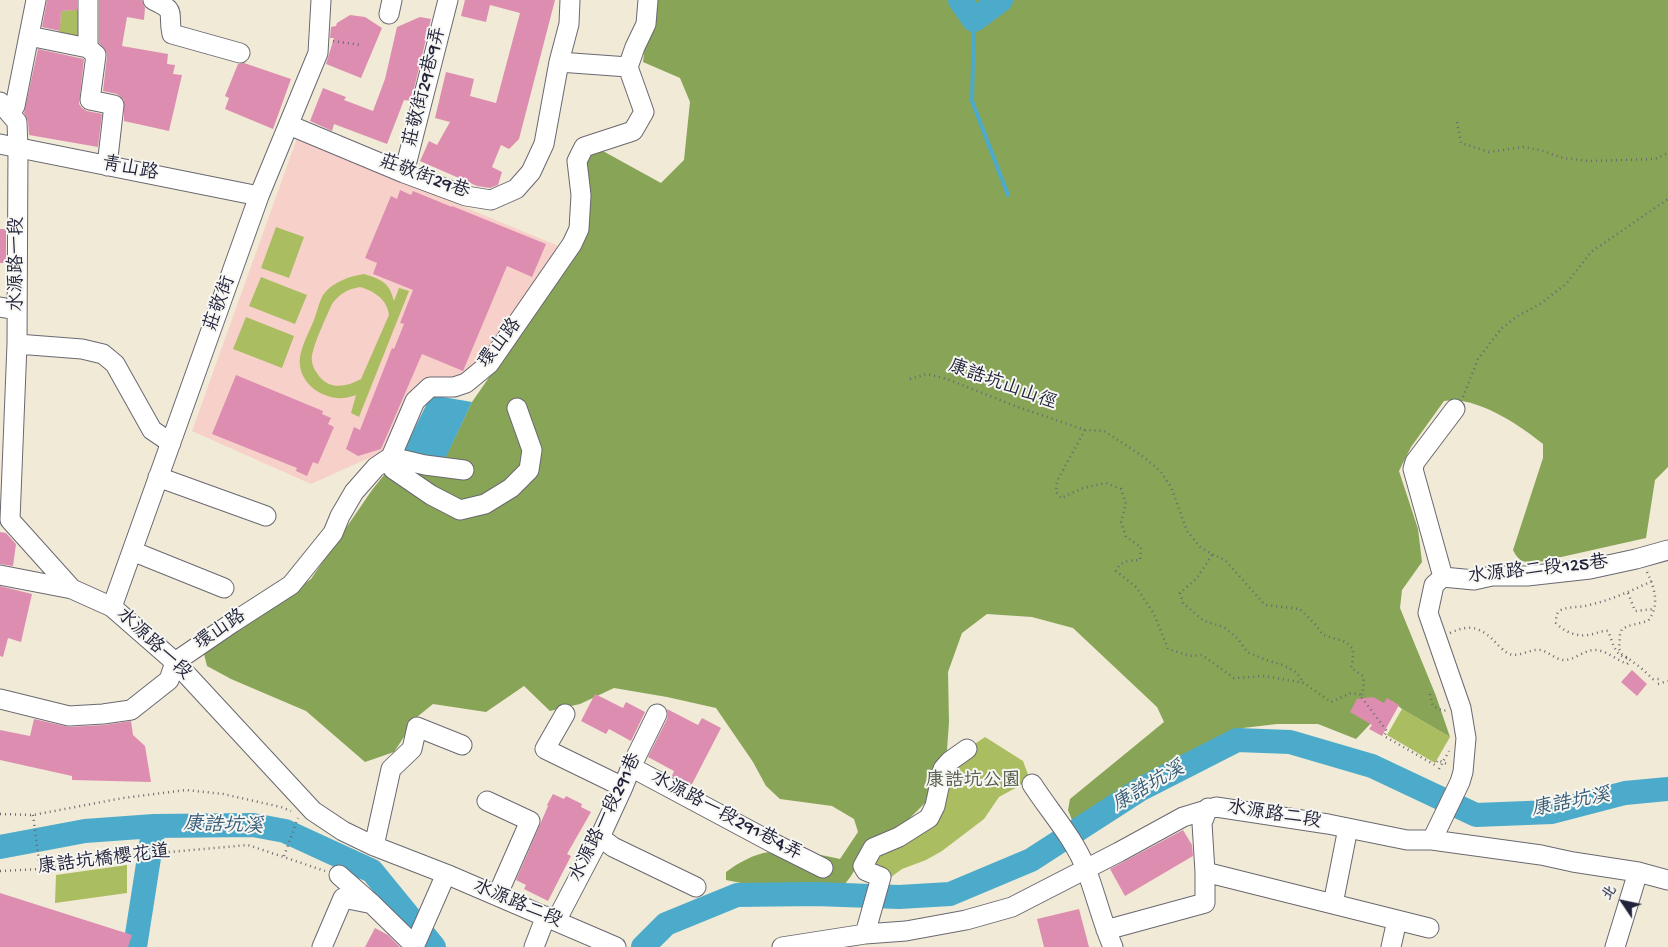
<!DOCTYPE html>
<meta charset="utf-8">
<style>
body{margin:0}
#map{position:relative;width:1668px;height:947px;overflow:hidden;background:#f1ead6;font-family:"Gochi Hand","LXGW WenKai TC",sans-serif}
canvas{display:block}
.north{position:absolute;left:1598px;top:877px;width:50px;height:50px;-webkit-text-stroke:4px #f6f6f2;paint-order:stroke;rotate:304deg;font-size:14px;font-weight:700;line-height:20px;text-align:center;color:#22223b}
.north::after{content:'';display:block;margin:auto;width:18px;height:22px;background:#22223b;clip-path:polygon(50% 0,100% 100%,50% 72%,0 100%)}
</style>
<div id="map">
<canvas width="1668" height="947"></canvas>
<div class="north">北</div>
</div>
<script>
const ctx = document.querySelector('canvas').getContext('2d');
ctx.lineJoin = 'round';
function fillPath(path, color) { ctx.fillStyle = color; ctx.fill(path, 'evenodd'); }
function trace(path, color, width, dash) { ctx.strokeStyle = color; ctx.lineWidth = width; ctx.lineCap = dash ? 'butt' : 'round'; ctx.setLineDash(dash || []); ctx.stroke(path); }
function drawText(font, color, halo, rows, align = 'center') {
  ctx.font = font + ' "Gochi Hand","LXGW WenKai TC",sans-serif'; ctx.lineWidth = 4; ctx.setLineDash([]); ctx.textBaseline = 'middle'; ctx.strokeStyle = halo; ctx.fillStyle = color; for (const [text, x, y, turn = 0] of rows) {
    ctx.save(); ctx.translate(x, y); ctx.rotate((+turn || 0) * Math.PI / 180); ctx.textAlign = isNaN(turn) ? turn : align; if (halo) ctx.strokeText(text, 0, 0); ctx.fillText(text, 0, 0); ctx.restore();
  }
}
const built = new Path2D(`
 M297,138L561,247L484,359L458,377L430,380L392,439L380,453L311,484L192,431Z`);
const green = new Path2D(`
 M84,9V43L59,38L61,11Z
 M276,227L304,237L289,278L261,268Z
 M364,274C382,280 389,282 394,301L399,288L409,291L359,417L351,413L356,395C350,397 343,399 337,398C316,396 297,379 300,357C302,345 309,332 314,320C317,312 319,302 323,295C332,282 350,276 364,274ZM360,287C374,291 387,299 389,315L361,379C345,388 327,390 317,373C313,368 311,361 312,355C316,338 325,320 332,304C339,294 348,289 360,287Z
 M261,277L307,295L295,324L249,306Z
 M246,317L294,336L282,368L233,349Z
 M1402,709L1450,737L1435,763L1387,735Z
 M985,737L1023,761L1030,780L999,797L984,819L942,851L926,860L902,869L887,880L868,864L876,849L935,815L943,769L967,749Z
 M127,865V893L55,903L56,875Z`);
const forest = new Path2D(`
 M656,0H1668V467L1655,480L1646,538L1539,562C1525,562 1520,564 1513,550L1543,458V444C1520,425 1475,395 1444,401L1411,447L1399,471L1418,529L1422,562L1402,590L1400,608L1436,696L1450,737L1402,709L1392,701L1356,739L1318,724H1277L1243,728L1209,746L1178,760L1086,815L1072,820L1068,810L1070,799L1164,722L1157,707L1073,628L1032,617L987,614L962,633L948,672L949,722L947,750L935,768L928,800L906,822L866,850L851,876L845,884L756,886L726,880V872C738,863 754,854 769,852C793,850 818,854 840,859L858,832L854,819L832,806L780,799L766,786L753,762L716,708L667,697L614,688L580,704L550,711L524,686L486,712L433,704L417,717L394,752L365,762L306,711L231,679L207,666L204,654L214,642L267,611L311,579L372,490L404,450L445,458L472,402L585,239L589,188L586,158L601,150L661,183L684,160L690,102L680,78L643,62L645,45Z`);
const water = new Path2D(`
 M431,395L472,402L445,459L404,450Z`);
const stream = new Path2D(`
 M974,20L972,101L1008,195`);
const river = new Path2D(`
 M960,0L974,20L1001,0
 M0,847L85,831L154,826L253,825L285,831L372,871L434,947
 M135,947L154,826
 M643,947L666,924L737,895L815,894L899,897L950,894L1031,860L1141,789L1237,740L1290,742L1372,766L1476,815L1552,812L1625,793L1668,789`);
const building = new Path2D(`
 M47,0H77V10L61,11L60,31L42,27Z
 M99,0H142L145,8L144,20L127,17L122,46L168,54L167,64L175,65L173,74L182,75L169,131L124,121V100L117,94L103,91L107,56L106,51L99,43Z
 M465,0H555L519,139L509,149L501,145L492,167L502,172L498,185L490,188L477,186L420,161L429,141L437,145L450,122L435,118L446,72L474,79L470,96L496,103L520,13L490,5L486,22L461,16Z
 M350,15L365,17L382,28L361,78L326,64L334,38H330L331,27L336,26L337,23Z
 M420,17L431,19L411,101L404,100L387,144L334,124L332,131L310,121L323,88L346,97L344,100L373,111L385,79L397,27Z
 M38,49L84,59L79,104L82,108L87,111L102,114L98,147L29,135L28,121L24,113Z
 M244,63L291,79L273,129L225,109L229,98L225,96L238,64Z
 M400,190L411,195L413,191L452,207V206L546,244L532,277L507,266L463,371L422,354L381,449L358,456L346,449L354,427L360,430L392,348L394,349L404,324L400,323L413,290L373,274L377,263L365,258L391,196L397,199Z
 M0,229H6V263H0Z
 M236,375L323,411L322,414L331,418L328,424L334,427L318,464L313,462L307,476L296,471L297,468L212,434Z
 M0,532L6,533L16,544L13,566L0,564Z
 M0,586L32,594L21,642L8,638L3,657L0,656Z
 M1632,670L1647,684L1637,696L1621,682Z
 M595,694L623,708L626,702L645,712L631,741L609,729L606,734L581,721Z
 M1373,697L1384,703L1387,698L1399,705L1382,736L1369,729L1372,725L1350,712L1357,699Z
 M667,709L698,725L702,718L721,728L691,786L672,776L674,771L648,757L667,719L668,714Z
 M34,719L69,727L104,725L131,721L133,735L145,746L151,782L72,780V776L0,760V730L30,736Z
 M553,794L564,799L566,796L582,804L581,807L591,812L567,854L571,856L548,901L524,889L526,885L516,880L548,806L547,805Z
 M1183,830L1192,845L1193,856L1125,896L1110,869Z
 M0,893L132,935L128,947H0Z
 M1079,909L1089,947H1044L1037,919Z
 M375,928L388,935L400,947H365Z`);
const path = new Path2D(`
 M333,41L361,45
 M1457,122L1461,143L1489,152L1523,147L1540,150L1563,158L1589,161L1655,159L1668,153
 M910,379L927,374L947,379L1015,406L1085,430L1104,431L1144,457L1161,472L1171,487L1187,531L1201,548L1226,561L1265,605L1300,609L1315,624L1323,635L1346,642L1353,649V659L1351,668L1363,676L1364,683L1362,695
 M1463,397L1478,359L1501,329L1516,317L1540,304L1566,284L1591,252L1668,199
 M1085,430L1057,481L1056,492L1061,498L1083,488L1106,483L1121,489L1126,504L1121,522L1126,537L1141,547L1140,560C1129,561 1121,560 1116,571L1136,587L1154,614L1168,649L1190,656L1202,655L1234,678L1264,676L1304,683L1331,702L1351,693L1362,695V698L1387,731L1384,736L1435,765L1438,760L1449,765
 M1212,555L1197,578L1180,593L1183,603L1204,621L1224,627L1239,640L1247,652L1266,660L1283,665L1296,672L1304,683
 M1647,572C1655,589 1660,605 1648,621L1628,626L1622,629L1620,634L1619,649L1622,654L1640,667L1653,679H1659
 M1628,593L1635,611L1654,609
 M1450,633C1471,623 1482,628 1497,644C1500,647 1505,652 1509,654C1518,657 1527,651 1535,650C1546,648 1553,659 1563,660C1574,661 1585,649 1596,650C1607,651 1617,660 1627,664L1631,661
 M1627,658C1614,655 1613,642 1608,631C1603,630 1598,633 1593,634C1580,638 1565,633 1556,623C1556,617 1556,613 1561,610C1569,606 1580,608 1589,605C1611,600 1631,591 1652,581
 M1658,684L1668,681
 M1430,694L1433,706L1443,711L1447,710
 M1439,769L1449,751
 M0,814L33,815L123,798L186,790L223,794L281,807L291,811
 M33,815L40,869
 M284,856L298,818
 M0,871L40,869L114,857L248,845L325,871`);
const minor = new Path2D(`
 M153,0C178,12 167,11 172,34L240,53
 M389,14L392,0
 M29,36L88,48V0
 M88,48L96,55L90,100L114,105L107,166
 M559,62L628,67
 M0,102L17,122L18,148L17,344L10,520L72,589L112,607L175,662L313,811L343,831L374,846L446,874L616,947
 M10,113L15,106L36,0
 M289,125L404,173L466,196L491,200L516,189L531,172L544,144L559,62L569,24L570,0
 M0,144L259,196
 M404,173L448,0
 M0,307L17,310
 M17,344L82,349L103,354L115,364L152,430L171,443
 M464,470L425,465L391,457L393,469L431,495L460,510L485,504L511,488L529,470L532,450L517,408
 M158,477L266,516
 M132,551L224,588
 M0,575L72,589
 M1443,577L1413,469L1415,462L1455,409
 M112,607L259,196L318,53L321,0
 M0,699L69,716L103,714L131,710L169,680L175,662L232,623L291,585L333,533L340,516L354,492L376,467L391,457L415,401L430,387H454L466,383L489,364L572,244L579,229L581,195L577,161L584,147L633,131L644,112L628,67L635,47L646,24L648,0
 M565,714L545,749L623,787
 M631,767L775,844L823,868
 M1032,784C1050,812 1074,838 1086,869C1096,895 1102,922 1113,947
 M487,801L530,821L497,896
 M1348,828L1333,904L1429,928
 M600,837L613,847L696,887
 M1432,840L1460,782L1463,772L1466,738L1461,708L1428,613L1434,585L1443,577L1474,580L1492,576H1527L1590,569L1636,559L1668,550
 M374,846L391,769L412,749L417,727L462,745
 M1205,872L1333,904
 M339,875L372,904L415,946
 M556,921L600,837L623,787L631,767L657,714
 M1106,930L1205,903V872L1202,823L1208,808
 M865,934L881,877L866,871L863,866L873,848L899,837L929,818L935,806L943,769L950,761L967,749
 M322,947L343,898L368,903
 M414,947L446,874
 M534,947L546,916
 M782,947L865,934L906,931L966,920L1012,907L1119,852L1183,817L1216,807L1328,824L1407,840H1432L1541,855L1573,862L1638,872L1668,880
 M1391,947L1397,920
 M1615,947L1638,872`);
const streetNames = [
 ["莊敬街29巷9弄",426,87,-76],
 ["青山路",130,170,11],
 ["莊敬街29巷",424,178,20],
 ["水源路一段",18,264,-90],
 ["莊敬街",221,304,-70],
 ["環山路",501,344,-52],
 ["康誥坑山山徑",1002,386,20],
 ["水源路二段125巷",1538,571,-6],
 ["環山路",221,631,-34],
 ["水源路一段",153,645,43],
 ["水源路二段",1274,816,9],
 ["水源路一段291巷4弄",726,817,28],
 ["水源路一段291巷",607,818,-64],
 ["康誥坑橋櫻花道",104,861,-7],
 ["水源路二段",517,905,23]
];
const parkNames = [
 ["康誥坑公園",973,782]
];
const waterNames = [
 ["康誥坑溪",1149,788,-30],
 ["康誥坑溪",1571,804,-11],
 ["康誥坑溪",223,827,2]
];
fillPath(built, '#f7d1c9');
fillPath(green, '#abbd61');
fillPath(forest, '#88a457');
fillPath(water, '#4cabcb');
trace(stream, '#4cabcb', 4);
trace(river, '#4cabcb', 24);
fillPath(building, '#dd8eb0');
trace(minor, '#6a6871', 21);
trace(path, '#6a6871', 2.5, [1, 4]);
trace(minor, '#fff', 19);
drawText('19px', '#22223b', '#f6f6f2', streetNames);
drawText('19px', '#525848', '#f6f6f2', parkNames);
drawText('italic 20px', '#335975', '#f6f6f2', waterNames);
</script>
